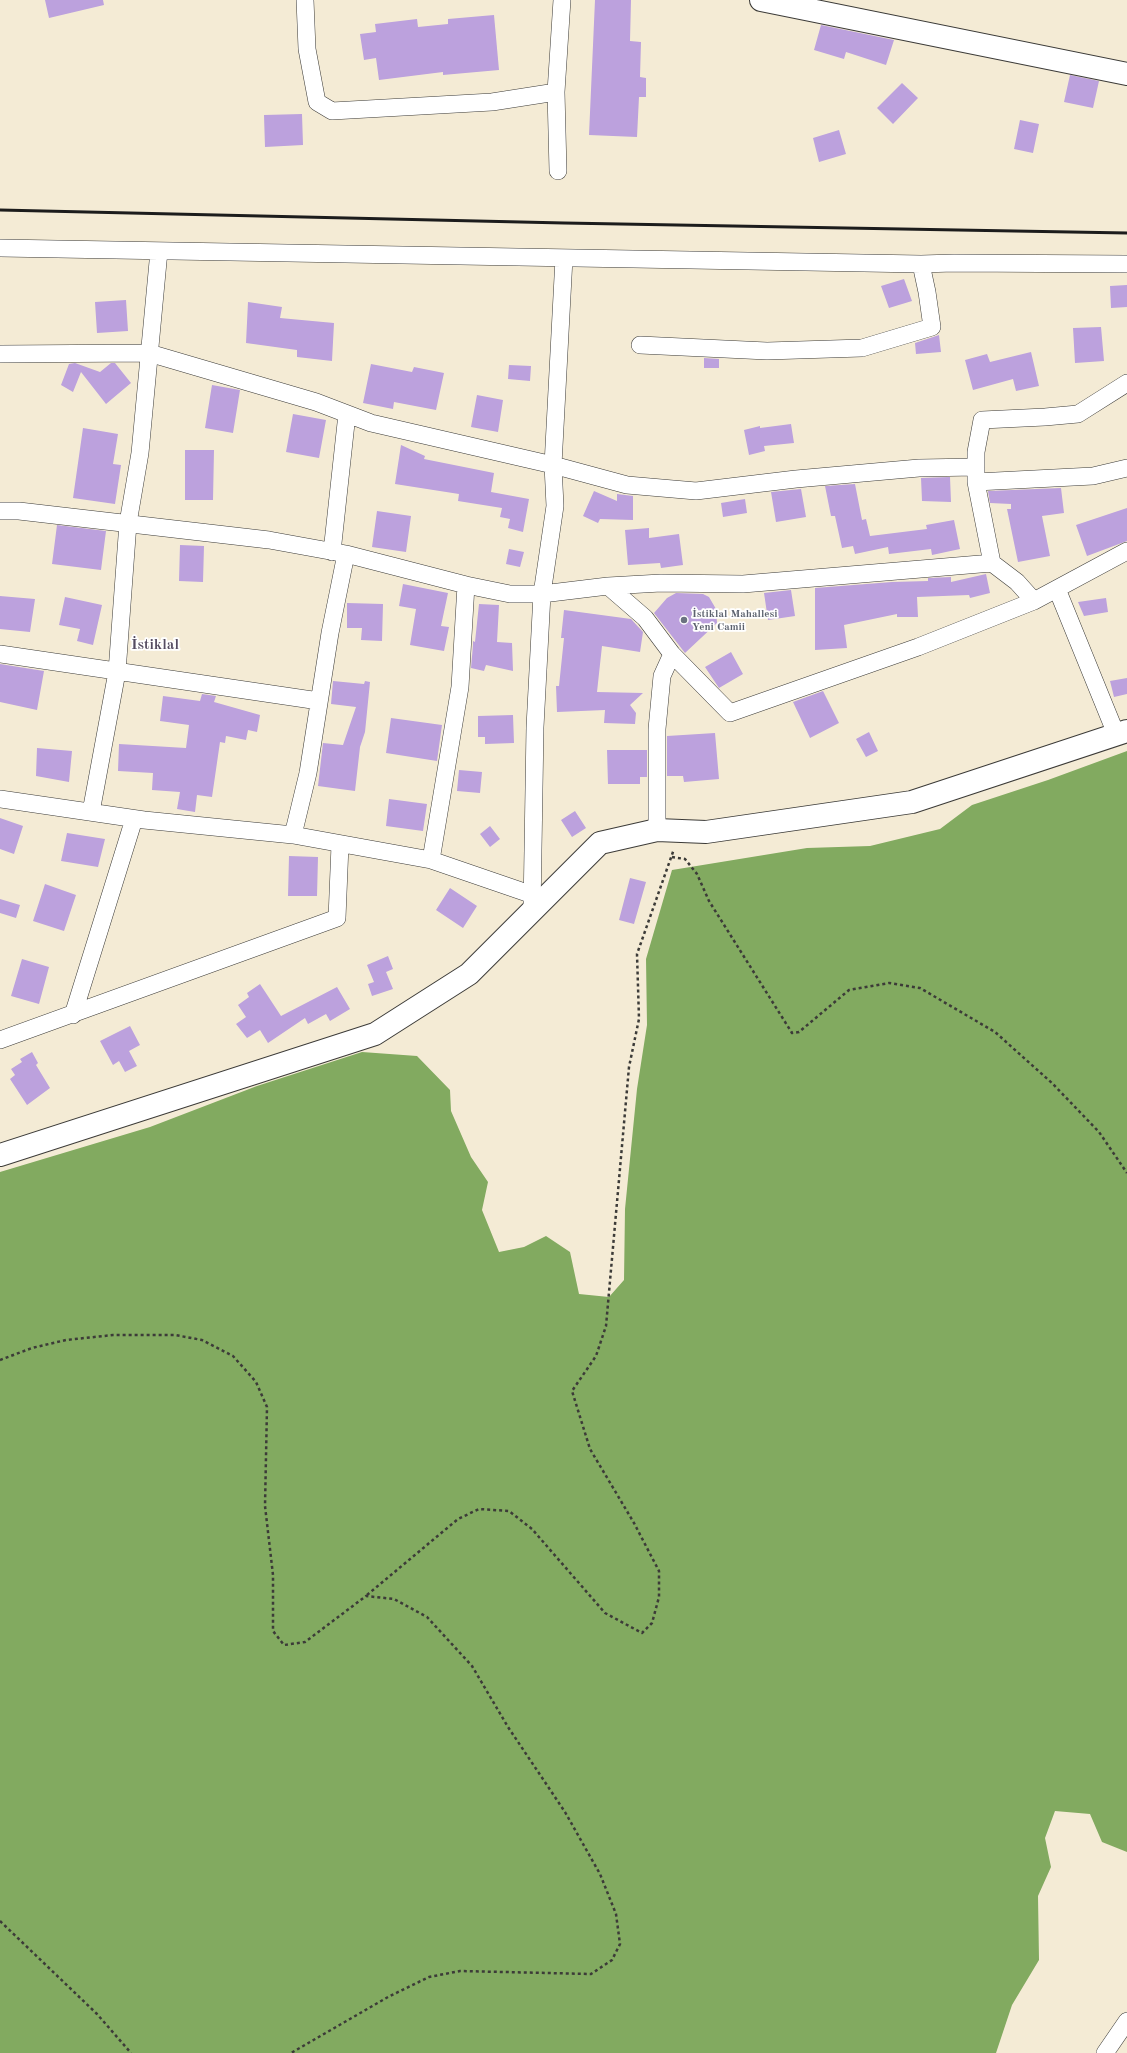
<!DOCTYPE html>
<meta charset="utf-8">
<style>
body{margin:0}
canvas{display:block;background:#f4ebd5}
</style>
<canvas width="1127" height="2053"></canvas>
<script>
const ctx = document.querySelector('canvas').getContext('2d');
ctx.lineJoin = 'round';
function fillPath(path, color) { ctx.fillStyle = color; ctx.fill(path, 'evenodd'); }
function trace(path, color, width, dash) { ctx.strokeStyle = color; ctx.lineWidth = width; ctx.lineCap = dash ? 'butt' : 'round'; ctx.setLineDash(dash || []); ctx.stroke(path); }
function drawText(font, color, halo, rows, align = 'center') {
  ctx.font = font + ' "Old Standard TT",serif'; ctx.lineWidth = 3.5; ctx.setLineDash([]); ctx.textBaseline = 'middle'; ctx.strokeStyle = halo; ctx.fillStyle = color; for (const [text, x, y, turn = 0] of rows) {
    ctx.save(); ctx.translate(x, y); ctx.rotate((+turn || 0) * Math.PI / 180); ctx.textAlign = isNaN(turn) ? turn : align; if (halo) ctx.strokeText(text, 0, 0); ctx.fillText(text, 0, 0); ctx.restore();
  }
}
const forest = new Path2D(`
 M1127,751V1852L1102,1842L1090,1814L1055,1811L1045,1838L1051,1867L1038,1896L1039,1960L1012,2005L996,2053H0V1172L150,1127L257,1086L362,1052L417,1056L450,1090L451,1111L471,1157L488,1182L482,1210L499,1252L524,1247L546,1236L570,1252L579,1294L609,1297L624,1280L625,1209L637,1089L647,1025L646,959L672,870L807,848L870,846L940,829L972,805L1048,780Z`);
const building = new Path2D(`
 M45,0H103L104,5L49,18Z
 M595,0H631L630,41L641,42L640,77L646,78V97H639L637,137L589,135Z
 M494,15L499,70L443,75V72L379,80L376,58L364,60L360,34L376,32L375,24L417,19L418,27L448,24V19Z
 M821,25L894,40L886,65L846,52L844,59L814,50Z
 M1070,75L1099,81L1093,108L1064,102Z
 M902,83L918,98L893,124L877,108Z
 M302,114L303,145L265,147L264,115Z
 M1020,120L1039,124L1033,153L1014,149Z
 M839,130L846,154L819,162L813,138Z
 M904,279L912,301L889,308L881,286Z
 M1127,285V307L1111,308L1110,286Z
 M126,300L128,331L97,333L95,302Z
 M248,302L282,307L280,318L334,323L332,361L297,357V350L246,343Z
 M1101,327L1104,361L1075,363L1073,328Z
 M939,335L941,352L916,354L915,343Z
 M1031,352L1039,386L1016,391L1013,379L973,390L965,360L987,354L990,362Z
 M704,358L719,359V368H704Z
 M75,363L100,372L111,363H115L131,383L106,404L81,372L73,392L61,385L69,364Z
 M371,364L412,372L414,367L444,373L436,410L394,402L393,409L363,403Z
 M509,365L531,366L530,381L508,379Z
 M212,385L240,390L233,433L205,428Z
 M477,395L503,400L498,432L471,427Z
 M293,414L326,420L319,458L286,452Z
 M791,424L794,443L764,446L765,451L749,455L744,430L760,426V428Z
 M83,428L118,434L113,464L121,465L115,504L73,498Z
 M401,445L425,456L424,459L494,473L491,492L529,499L523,532L508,528L510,519L500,517L502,508L458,501L459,494L395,484Z
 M185,450H214L213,500H185Z
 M950,477L951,502L922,501L921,478Z
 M855,484L862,520L866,519L870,536L927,529L926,525L954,520L960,549L932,555L931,549L889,554L888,547L855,554L853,546L842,548L835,516H831L825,486Z
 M1061,488L1064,513L1042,516L1050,556L1018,562L1007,509H1011V504L990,503L988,491Z
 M801,489L806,517L776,522L771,492Z
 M594,491L617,501V494L633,496V520L600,519L598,523L583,516Z
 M745,499L747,513L723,517L721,503Z
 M1127,508V541L1087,556L1076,525Z
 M377,511L411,516L406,552L372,547Z
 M57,525L106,531L101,570L52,564Z
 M649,528V538L679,534L683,565L661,568L660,563L628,565L625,530Z
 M180,545L204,546L203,582L179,581Z
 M509,549L524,552L520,567L506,564Z
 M986,574L990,593L970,598L969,595L917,597L918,617H897V614L844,625L847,648L815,650V588L892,582L928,581V578L951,577V582Z
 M403,584L448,593L441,626L449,627L444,651L410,645L416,609L399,606Z
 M791,590L795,616L768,620L764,593Z
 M676,593L703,594L709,597L716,609L717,623L685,653L654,613L667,598Z
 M0,596L35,599L30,632L0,629Z
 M65,597L102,605L93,645L77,641L80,629L59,625Z
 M1106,598L1108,612L1084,616L1078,602Z
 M347,603L383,604L382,641L361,640L362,628H347Z
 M479,604L499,605L497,642L512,643L513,671L486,665L484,671L471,668L473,645V641L475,642Z
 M564,610L631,619L643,632L640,652L602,646L597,692L643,693L630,705L636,713L635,724L604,723L605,710L557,712L556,686H559L564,638H561Z
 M731,652L743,674L719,688L705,667Z
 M0,664L44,671L37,710L0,702Z
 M1127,678V694L1114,697L1110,681Z
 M333,681L364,684L365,681L370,682L365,732L360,747L355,791L318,786L323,743L343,745L356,707L331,704Z
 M823,691L839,723L810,738L793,702Z
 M202,694L216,696L214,702L260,715L257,732L248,730L246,740L226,736L225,743L220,742L212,797L197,795L195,812L177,809L180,792L152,790L153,773L118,771L119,744L186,748L189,725L160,721L163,696L200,701Z
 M513,715L514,743L485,744V737H478V716Z
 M391,718L442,725L437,761L386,753Z
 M869,732L878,751L866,757L856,739Z
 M715,733L719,779L684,782L683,776H667V736Z
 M37,748L72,751L69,782L36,776Z
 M607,750H647V777H640V784H608Z
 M459,770L482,772L480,793L457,791Z
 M389,799L427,804L423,831L386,826Z
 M575,811L586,828L572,837L561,820Z
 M0,818L23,826L14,854L0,849Z
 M490,826L500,839L490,847L480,834Z
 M67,833L105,839L98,867L61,861Z
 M289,856L318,857L317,896H288Z
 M630,878L646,882L634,924L619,920Z
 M45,884L76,895L64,931L33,921Z
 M450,888L477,906L463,928L436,910Z
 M0,899L20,905L16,918L0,913Z
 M388,956L393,969L386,972L393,989L372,996L368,984L374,982L367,965Z
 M22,959L49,967L39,1004L11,996Z
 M260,984L281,1016L337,987L350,1009L330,1021L326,1014L308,1024L305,1018L268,1043L260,1030L247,1038L236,1024L246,1017L238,1005L249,997L247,993Z
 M130,1026L140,1045L129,1051L137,1066L125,1072L119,1061L113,1065L100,1041Z
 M32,1052L38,1063L36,1065L50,1088L27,1105L10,1079L15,1075L11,1069L22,1062L20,1059Z`);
const path = new Path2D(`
 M672,857L685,859L697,874L709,901L792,1033L799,1032L849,990L889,983L920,988L995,1032L1052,1083L1099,1132L1127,1173
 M0,1360L32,1348L66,1340L113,1335H175L202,1340L233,1356L256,1382L267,1407L265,1506L273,1575V1631L284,1645L305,1642L366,1596L394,1599L427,1617L472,1666L508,1727L565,1812L600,1874L616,1914L620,1944L612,1960L591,1974L460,1971L429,1977L388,1997L291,2053
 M367,1595L458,1519L479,1509L509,1511L532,1529L605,1613L642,1633L652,1623L659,1597V1571L634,1523L590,1449L572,1391L596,1356L606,1326L629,1067L639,1019L637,954L674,849
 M0,1921L97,2014L131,2053`);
const street = new Path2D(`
 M305,0L307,49L317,102L332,111L492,102L556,92
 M558,171L556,92L562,0
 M0,248L921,264L954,263L1127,264
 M640,345L767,351L862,348L932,327L927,292L921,264
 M0,354L149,353L316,402L371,423L553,465L627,485L696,491L796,479L919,468L976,467
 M976,482L1093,476L1127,468
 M0,511H19L269,540L346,554L466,585L510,594H542L608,586L661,583L743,584L992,563
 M332,552L347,414
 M608,586L645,618L672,654L730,713L918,647L1034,601L1127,551
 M1057,589L1116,734
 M1034,601L1017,582L992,563L976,482V452L982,420L1045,417L1078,414L1127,383
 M0,654L319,701
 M0,799L144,820L293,835L431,860L533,895
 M91,812L117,672L128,523L140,453L159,251
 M657,830V729L662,676L672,654
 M293,835L308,773L330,633L346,554
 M431,860L460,687L466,585
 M532,911L535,727L542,594L555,506L553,465L564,258
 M73,1015L134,819
 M0,1040L337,918L340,845
 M1105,2053L1127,2021`);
const secondary = new Path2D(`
 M761,0L1127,74
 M0,1155L375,1034L469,974L600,843L657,830L706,832L912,802L1127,731`);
const rail = new Path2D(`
 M0,210L564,223L1127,233`);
const markers = [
 [684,620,4,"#6b7280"]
];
const worshipNames = [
 ["İstiklal Mahallesi",692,614],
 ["Yeni Camii",692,627]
];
const districtNames = [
 ["İstiklal",155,645]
];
fillPath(forest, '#82aa60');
fillPath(building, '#bca1dd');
trace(street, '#3c3b38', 18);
trace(secondary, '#3c3b38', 24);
trace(path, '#3c3b38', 2.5, [3, 3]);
trace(street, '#fff', 17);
trace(secondary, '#fff', 22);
trace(rail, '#1c1c1c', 3);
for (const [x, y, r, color] of markers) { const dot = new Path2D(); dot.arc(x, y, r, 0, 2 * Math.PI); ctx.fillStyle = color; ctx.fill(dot); trace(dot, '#fff', 1.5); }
drawText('bold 11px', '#5b616d', '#fff', worshipNames, 'left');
drawText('bold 15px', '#544b60', '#fff', districtNames);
</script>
